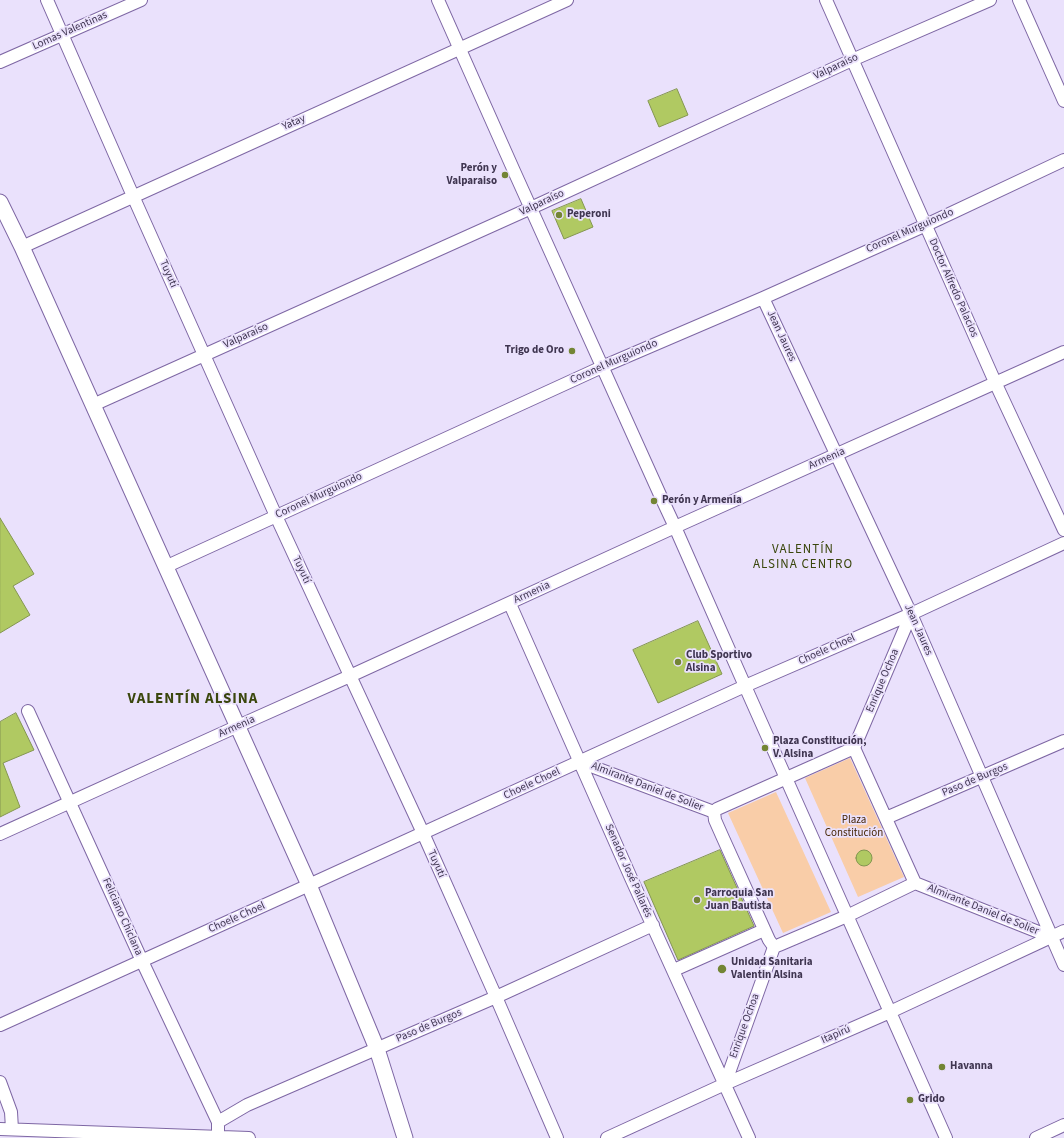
<!DOCTYPE html>
<meta charset="utf-8">
<style>
body{margin:0}
canvas{display:block;background:#eae1fc}
</style>
<canvas width="1064" height="1138"></canvas>
<script>
const ctx = document.querySelector('canvas').getContext('2d');
ctx.lineJoin = 'round';
function fillPath(path, color) { ctx.fillStyle = color; ctx.fill(path, 'evenodd'); }
function trace(path, color, width, dash) { ctx.strokeStyle = color; ctx.lineWidth = width; ctx.lineCap = dash ? 'butt' : 'round'; ctx.setLineDash(dash || []); ctx.stroke(path); }
function drawText(font, color, halo, rows, align = 'center') {
  ctx.font = font + ' "Source Sans 3",sans-serif'; ctx.lineWidth = 3.5; ctx.setLineDash([]); ctx.textBaseline = 'middle'; ctx.strokeStyle = halo; ctx.fillStyle = color; for (const [text, x, y, turn = 0] of rows) {
    ctx.save(); ctx.translate(x, y); ctx.rotate((+turn || 0) * Math.PI / 180); ctx.textAlign = isNaN(turn) ? turn : align; if (halo) ctx.strokeText(text, 0, 0); ctx.fillText(text, 0, 0); ctx.restore();
  }
}
const green = new Path2D(`
 M850,758L904,877L858,897L805,778Z
 M776,792L831,912L783,933L728,813Z`);
const building = new Path2D(`
 M677,89L688,115L659,127L648,101Z
 M581,199L593,227L564,239L552,211Z
 M0,518L34,574L13,586L30,615L0,633Z
 M698,621L722,674L658,703L633,650Z
 M16,713L34,750L3,763L20,807L0,817V722Z
 M856 858a8 8 0 1 1 16 0a8 8 0 1 1-16 0Z
 M720,850L754,926L678,960L644,882Z`);
const minor = new Path2D(`
 M47,0L133,196L276,516L423,833L496,997L557,1138
 M438,0L514,171L661,497L675,527L745,686L946,1138
 M826,0L995,382L1064,530
 M1019,0L1064,101
 M0,62L141,0
 M22,247L567,0
 M763,298L911,614L1064,965
 M93,405L531,208L852,60L990,0
 M165,567L602,367L763,298L926,225L1064,160
 M510,604L631,878L749,1138
 M28,711L142,961L218,1122V1136
 M854,748L915,883
 M854,748L911,614
 M580,762L714,812
 M714,812L717,809L854,748
 M714,812L715,820L723,838L769,940L774,947
 M886,818L1064,741
 M0,834L238,726L350,676L675,527L1064,352
 M915,883L1051,937
 M774,947L779,945L847,916L915,883
 M674,970L764,930
 M0,1025L309,885L745,686L911,614L1064,543
 M0,1082L11,1112L12,1129
 M725,1084L774,947
 M218,1122L247,1105L496,997L653,925
 M0,1129L249,1138
 M607,1138L725,1084L890,1012L1064,931
 M1036,1138L1064,1125`);
const major = new Path2D(`
 M0,202L22,247L93,405L309,885L377,1049L405,1138`);
const markers = [
 [505,175,4,"#738535"],
 [559,215,4,"#738535"],
 [572,351,4,"#738535"],
 [654,501,4,"#738535"],
 [678,662,4,"#738535"],
 [765,748,4,"#738535"],
 [697,900,4,"#738535"],
 [722,969,5,"#738535"],
 [942,1067,4,"#738535"],
 [910,1100,4,"#738535"]
];
const streetNames = [
 ["Lomas Valentinas",70,31,-24],
 ["Valparaíso",836,67,-25],
 ["Yatay",294,123,-24],
 ["Valparaíso",542,203,-25],
 ["Coronel Murguiondo",910,231,-24],
 ["Tuyutí",168,274,66],
 ["Doctor Alfredo Palacios",953,288,66],
 ["Valparaíso",246,336,-24],
 ["Jean Jaures",781,336,65],
 ["Coronel Murguiondo",614,362,-24],
 ["Armenia",827,459,-24],
 ["Coronel Murguiondo",319,496,-25],
 ["Tuyutí",301,570,65],
 ["Armenia",532,593,-25],
 ["Jean Jaures",918,630,66],
 ["Choele Choel",827,650,-24],
 ["Enrique Ochoa",883,681,-67],
 ["Armenia",237,727,-24],
 ["Paso de Burgos",975,780,-23],
 ["Choele Choel",532,784,-25],
 ["Almirante Daniel de Solier",647,787,21],
 ["Tuyutí",436,864,66],
 ["Senador José Pallarés",628,871,66],
 ["Almirante Daniel de Solier",983,910,22],
 ["Feliciano Chiclana",122,917,66],
 ["Choele Choel",237,918,-24],
 ["Paso de Burgos",429,1026,-23],
 ["Enrique Ochoa",745,1026,-70],
 ["Itapirú",836,1035,-24]
];
const poiNames = [
 ["Perón y",497,169,"right"],
 ["Valparaiso",497,182,"right"],
 ["Peperoni",567,215],
 ["Trigo de Oro",564,351,"right"],
 ["Perón y Armenia",662,501],
 ["Club Sportivo",686,656],
 ["Alsina",686,669],
 ["Plaza Constitución,",773,742],
 ["V. Alsina",773,755],
 ["Parroquia San",705,894],
 ["Juan Bautista",705,907],
 ["Unidad Sanitaria",731,963],
 ["Valentin Alsina",731,976],
 ["Havanna",950,1067],
 ["Grido",918,1100]
];
const parkNames = [
 ["Plaza",854,821],
 ["Constitución",854,834]
];
const quarterNames = [
 ["VALENTÍN",803,550],
 ["ALSINA CENTRO",803,565]
];
const districtNames = [
 ["VALENTÍN ALSINA",193,700]
];
fillPath(green, '#f9cda8');
fillPath(building, '#b0c962');
trace(building, '#849651', 1);
trace(minor, '#7e67a4', 14);
trace(major, '#7e67a4', 17);
trace(minor, '#fff', 12);
trace(major, '#fff', 15);
for (const [x, y, r, color] of markers) { const dot = new Path2D(); dot.arc(x, y, r, 0, 2 * Math.PI); ctx.fillStyle = color; ctx.fill(dot); trace(dot, '#eae1fc', 1.5); }
drawText('11px', '#3f3550', '#eae1fc', streetNames);
drawText('bold 11px', '#3f3550', '#eae1fc', poiNames, 'left');
drawText('11px', '#462605', '#eae1fc', parkNames);
ctx.letterSpacing = '1px';
drawText('13px', '#3b470d', '#eae1fc', quarterNames);
ctx.letterSpacing = '0px';
ctx.letterSpacing = '1px';
drawText('bold 15px', '#3b470d', '#eae1fc', districtNames);
ctx.letterSpacing = '0px';
</script>
